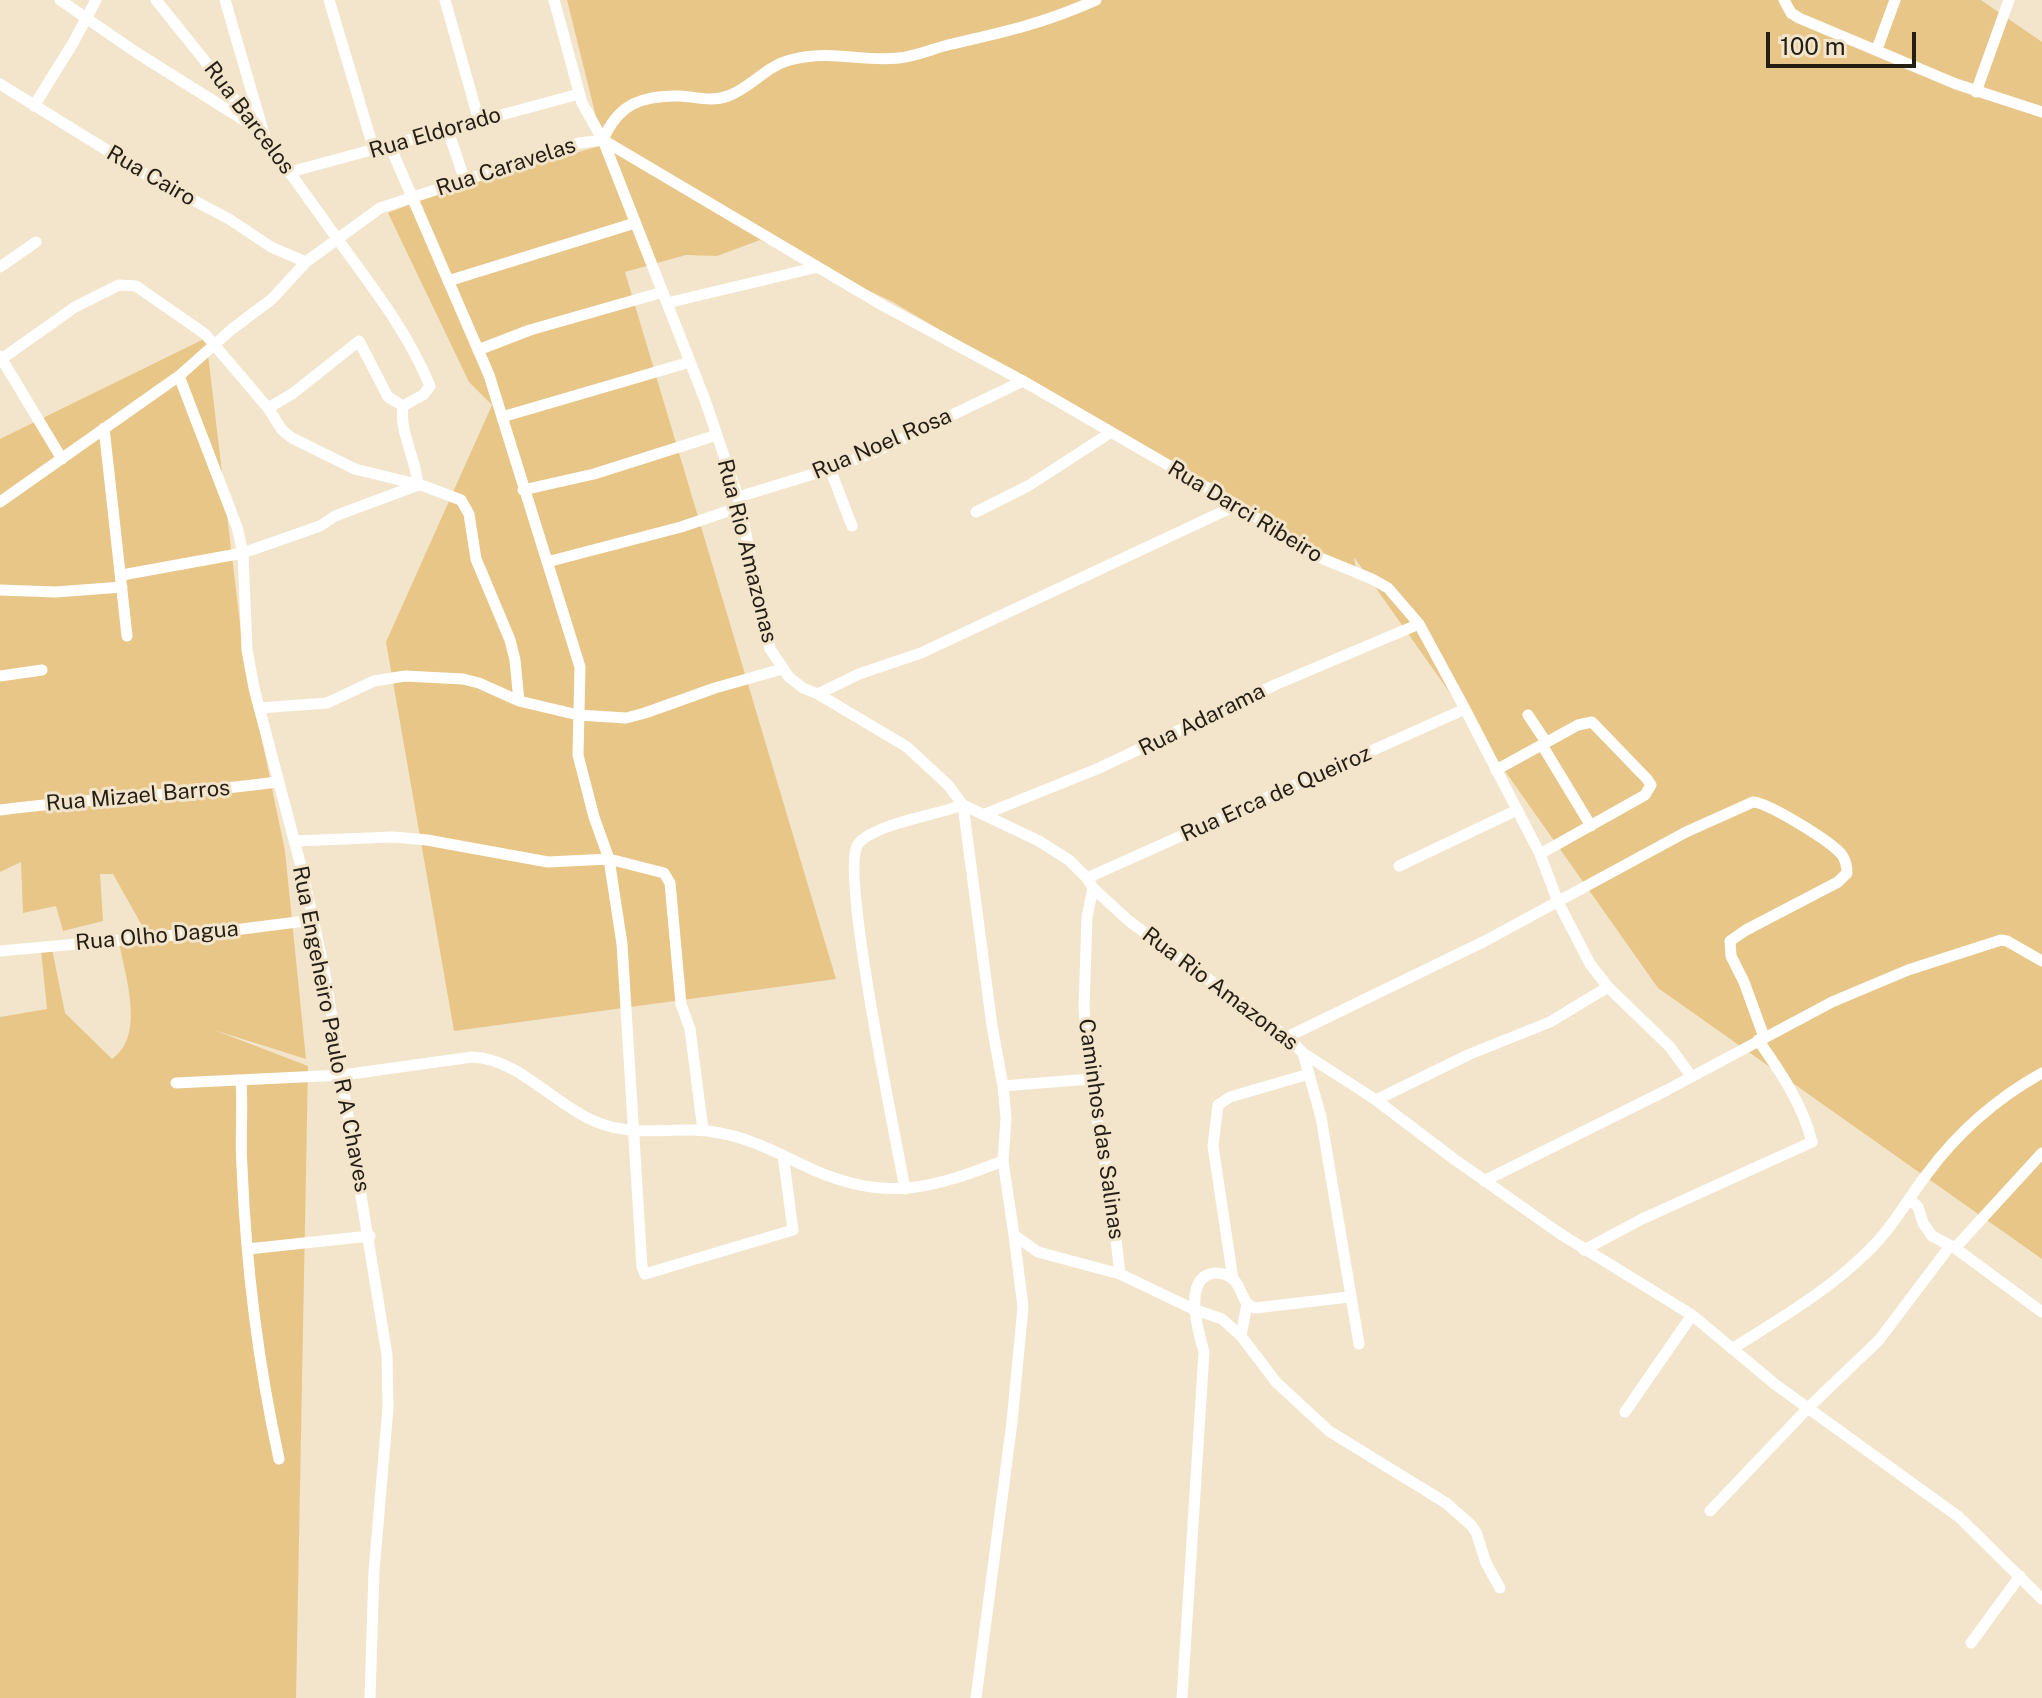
<!DOCTYPE html>
<style>
body{margin:0}
#map{position:relative;width:2042px;height:1698px;overflow:hidden;background:#f3e5cb;font-family:"Public Sans",sans-serif}
canvas{display:block}
.scale{position:absolute;left:1766px;top:32px;width:150px;height:36px;box-sizing:border-box;border:4px solid #241e15;border-top:0;padding-left:10px;font-size:24px;line-height:28px;white-space:nowrap;color:#241e15;-webkit-text-stroke:6px #f3e5cb;paint-order:stroke}
</style>
<div id="map">
<canvas width="2042" height="1698"></canvas>
<div class="scale">100 m</div>
</div>
<script>
const ctx = document.querySelector('canvas').getContext('2d');
ctx.lineJoin = 'round';
function fillPath(path, color) { ctx.fillStyle = color; ctx.fill(path, 'evenodd'); }
function trace(path, color, width, dash) { ctx.strokeStyle = color; ctx.lineWidth = width; ctx.lineCap = dash ? 'butt' : 'round'; ctx.setLineDash(dash || []); ctx.stroke(path); }
function drawText(font, color, halo, rows, align = 'center') {
  ctx.font = font + ' "Public Sans",sans-serif'; ctx.lineWidth = 6; ctx.setLineDash([]); ctx.textBaseline = 'middle'; ctx.strokeStyle = halo; ctx.fillStyle = color; for (const [text, x, y, turn = 0] of rows) {
    ctx.save(); ctx.translate(x, y); ctx.rotate((+turn || 0) * Math.PI / 180); ctx.textAlign = isNaN(turn) ? turn : align; if (halo) ctx.strokeText(text, 0, 0); ctx.fillText(text, 0, 0); ctx.restore();
  }
}
const green = new Path2D(`
 M567,0H1981L2042,42V1259L1658,988L1354,557L1357,575L891,301L760,240L717,256L686,255L625,272L836,979L454,1031L386,642L492,405L469,382L388,213L444,191L603,145Z
 M206,338L243,649L285,851L306,1059L214,1030L308,1066L296,1698H0V1017L47,1009L41,950L52,949L65,1013L112,1059C146,1036 125,976 119,942L149,938L113,874H100L103,921L63,931L56,906L23,913L21,862L0,872V439Z`);
const minor = new Path2D(`
 M60,0L137,53L247,122
 M225,0L264,134
 M329,0L374,150
 M445,0L479,121
 M554,0L582,103L603,140L705,400L738,497L770,649L789,677L803,688L818,694L907,747L948,785L963,805L1039,841L1069,860L1087,878L1093,888L1129,921L1287,1037L1303,1053L1376,1100L1454,1159L1559,1233L1692,1315L1776,1385L1959,1517L2042,1599
 M1784,0L1791,13L1799,18L1956,84L2042,112
 M1877,49L1895,0
 M0,84L155,180L229,219L271,247L306,262
 M1976,92L2009,0
 M34,106L73,43L96,0
 M448,130L465,181
 M603,140L882,305L1023,381L1237,505L1316,556L1372,579L1388,588L1419,624L1465,709L1540,854L1558,902L1590,964L1608,987L1670,1047L1691,1076
 M603,140C618,104 642,95 680,96C696,97 712,102 728,96C751,88 766,66 790,60C832,49 859,62 899,58C917,56 934,48 952,44C1005,32 1045,23 1096,0
 M390,146L489,375L580,667L578,755L594,817L609,859L622,944L642,1267L645,1274L793,1230L783,1155
 M290,172L579,94
 M0,267L36,242
 M448,281L635,223
 M667,303L818,267
 M478,350L530,330L663,292
 M0,356L62,459
 M0,360L75,307L119,285L136,286L205,334L268,408L282,430L292,438L355,469L424,486L461,500L469,514L476,559L510,640L515,660L519,701
 M179,376L237,527L243,553L247,650L254,688L303,874L324,969L387,1355L388,1408L374,1571L370,1698
 M268,408L292,394L359,341L388,397L403,406
 M502,417L690,362
 M104,428L127,636
 M830,469L852,526
 M523,490L594,474L717,435
 M738,497L830,469L877,451L1023,381
 M0,502L179,376L232,329L272,299L306,262L380,208L579,143L603,140
 M976,512L1028,486L1110,433
 M547,562L681,527L740,507
 M122,575L243,553L320,526L335,516L418,485C416,458 399,432 403,406L423,395L430,386C408,332 370,284 336,237C279,156 219,77 156,0
 M0,590L56,592L122,587
 M0,676L42,670
 M818,694L859,674L921,653L1237,505
 M259,708L327,703L374,681L405,676L463,679L479,683L519,701L578,715L626,718L645,713L715,688L782,669
 M1528,715L1546,742
 M1542,745L1591,826
 M1496,770L1578,725L1592,722L1647,779L1651,785L1645,795L1540,854
 M0,810C92,798 184,795 276,782
 M985,814L1097,769L1277,684L1419,624
 M294,841L393,837L427,840L548,862L609,859L664,873L670,883L681,1004L690,1029L703,1130
 M1399,866L1517,810
 M1087,878L1465,709
 M1093,888L1087,917L1084,1009L1090,1079L1111,1197L1120,1274
 M0,951L242,929L313,920
 M1287,1037L1485,941L1686,832L1753,802C1769,803 1832,842 1842,855C1846,861 1847,866 1847,873L1838,882L1746,930L1730,941L1731,956L1744,982L1764,1037
 M1303,1053L1321,1117L1359,1344
 M241,1081C243,1109 240,1138 242,1167C246,1265 258,1363 279,1459
 M176,1083L343,1075L472,1057C519,1059 552,1103 594,1121C638,1140 676,1124 720,1133C754,1139 785,1157 816,1171C888,1202 933,1188 1003,1161
 M1003,1086L1090,1079
 M1376,1100L1470,1054L1550,1022L1608,987
 M1484,1181L1667,1090L1832,1002L1908,970L2001,940L2007,941L2042,961
 M905,1189C896,1139 841,876 857,846C868,825 940,814 963,805L992,1026L1003,1086L1006,1118L1003,1161L1014,1235L1038,1252L1120,1274L1193,1309L1222,1319L1241,1336L1276,1382L1329,1431L1446,1503L1471,1525L1476,1532L1486,1563L1500,1588
 M1910,1199L1918,1207L1923,1223L1932,1236L1955,1248L2042,1312
 M1955,1248L2042,1153
 M248,1249L370,1236
 M1584,1250L1642,1219L1812,1142C1803,1105 1780,1071 1758,1040
 M1233,1279L1213,1146L1218,1105L1230,1097L1309,1074
 M1241,1336L1247,1304
 M1732,1349C1782,1317 1835,1287 1876,1243C1896,1222 1909,1197 1927,1174C1958,1132 1997,1098 2042,1073
 M1625,1412L1692,1315
 M1710,1511L1808,1408L1879,1340L1950,1246
 M1971,1643L2020,1576
 M976,1698L1012,1422L1023,1307L1014,1235
 M1182,1698L1204,1352C1199,1334 1181,1276 1215,1273C1221,1273 1228,1275 1233,1279C1243,1288 1241,1304 1255,1308L1349,1297`);
const streetNames = [
 ["Rua Barcelos",249,118,53],
 ["Rua Eldorado",435,133,-16],
 ["Rua Caravelas",506,167,-18],
 ["Rua Cairo",151,176,30],
 ["Rua Noel Rosa",882,444,-23],
 ["Rua Darci Ribeiro",1245,512,31],
 ["Rua Rio Amazonas",747,551,76],
 ["Rua Adarama",1202,720,-26],
 ["Rua Erca de Queiroz",1276,794,-24],
 ["Rua Mizael Barros",138,796,-5],
 ["Rua Olho Dagua",157,936,-5],
 ["Rua Rio Amazonas",1220,989,37],
 ["Rua Engeheiro Paulo R A Chaves",331,1029,79],
 ["Caminhos das Salinas",1101,1129,82]
];
fillPath(green, '#e8c687');
trace(minor, '#fff', 11);
drawText('22px', '#241e15', '#f3e5cb', streetNames);
</script>
